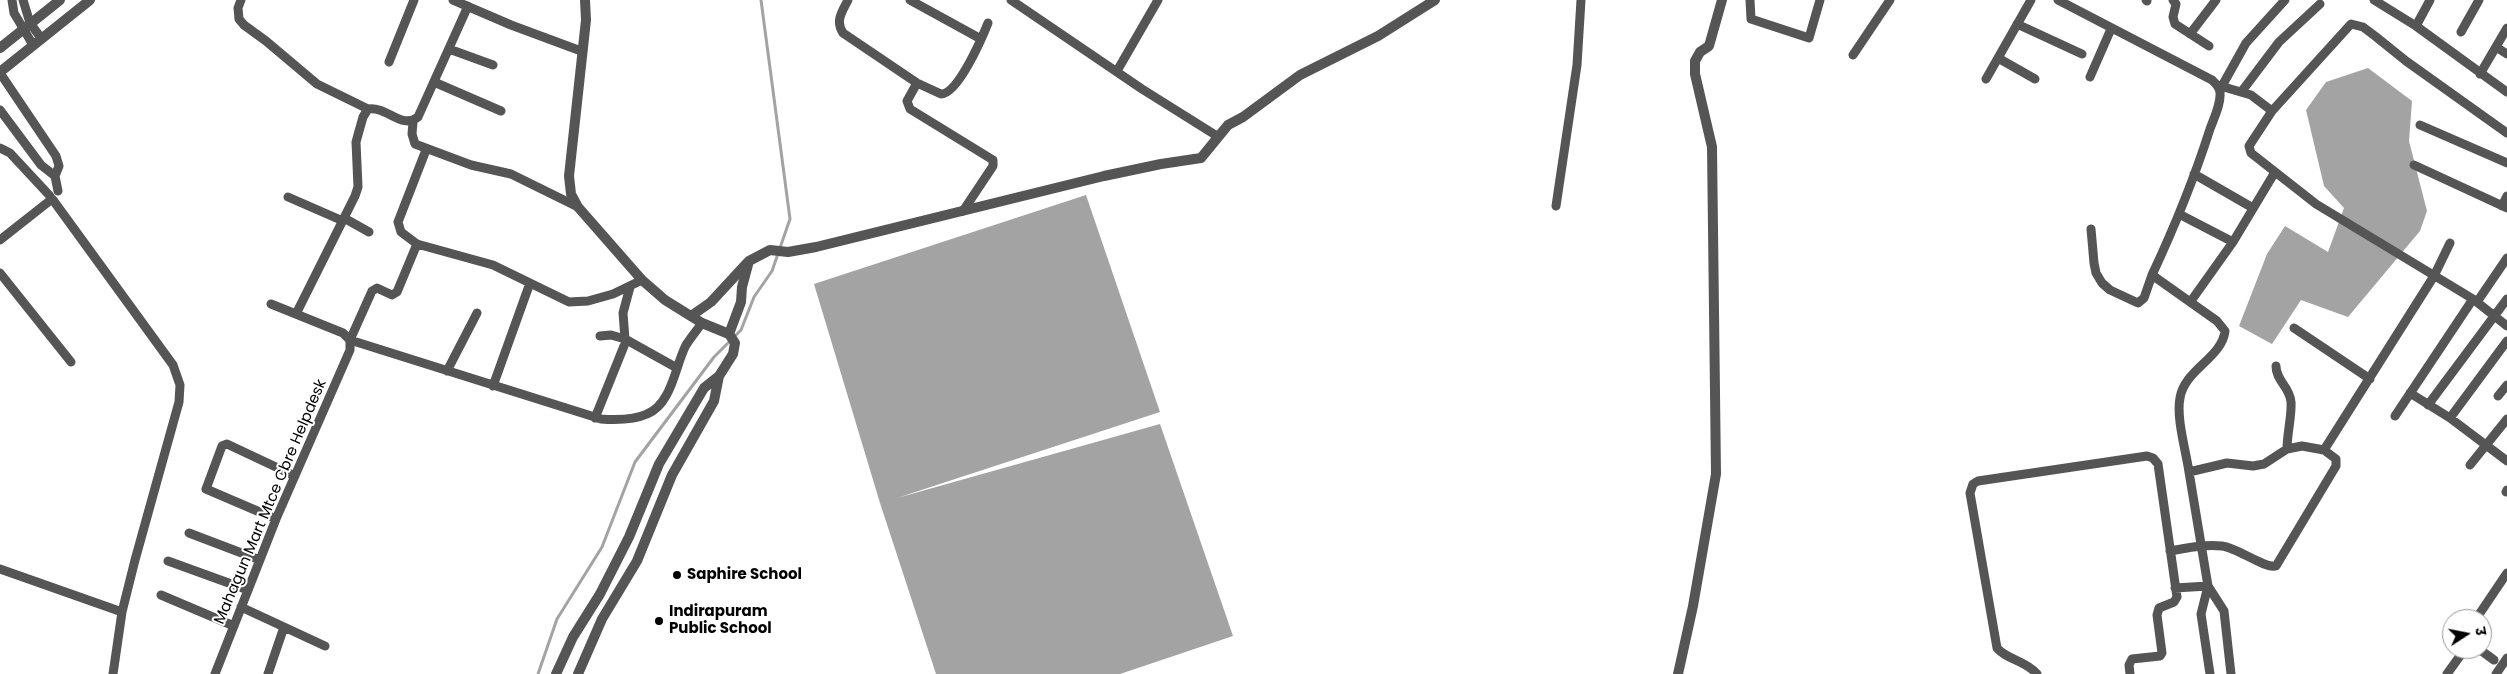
<!DOCTYPE html>
<meta charset="utf-8">
<style>
body{margin:0}
#map{position:relative;width:2507px;height:674px;overflow:hidden;background:#fff;font-family:Poppins,"Noto Sans Devanagari",sans-serif}
canvas{display:block}
.north{position:absolute;left:2442px;top:609px;width:50px;height:50px;box-sizing:border-box;background:#fff;border:1px solid #999;border-radius:50%;rotate:79deg;font-size:14px;font-weight:700;line-height:20px;text-align:center;color:#000}
.north::after{content:'';display:block;margin:auto;width:18px;height:22px;background:#000;clip-path:polygon(50% 0,100% 100%,50% 72%,0 100%)}
</style>
<div id="map">
<canvas width="2507" height="674"></canvas>
<div class="north">उ</div>
</div>
<script>
const ctx = document.querySelector('canvas').getContext('2d');
ctx.lineJoin = 'round';
function fillPath(path, color) { ctx.fillStyle = color; ctx.fill(path, 'evenodd'); }
function trace(path, color, width, dash) { ctx.strokeStyle = color; ctx.lineWidth = width; ctx.lineCap = dash ? 'butt' : 'round'; ctx.setLineDash(dash || []); ctx.stroke(path); }
function drawText(font, color, halo, rows, align = 'center') {
  ctx.font = font + ' Poppins,sans-serif'; ctx.lineWidth = 4; ctx.setLineDash([]); ctx.textBaseline = 'middle'; ctx.strokeStyle = halo; ctx.fillStyle = color; for (const [text, x, y, turn = 0] of rows) {
    ctx.save(); ctx.translate(x, y); ctx.rotate((+turn || 0) * Math.PI / 180); ctx.textAlign = isNaN(turn) ? turn : align; if (halo) ctx.strokeText(text, 0, 0); ctx.fillText(text, 0, 0); ctx.restore();
  }
}
const water = new Path2D(`
 M2368,68L2412,101L2409,141L2427,211L2420,231L2348,317L2301,300L2272,344L2239,326L2267,254L2285,226L2328,252L2344,208L2324,186L2306,110L2326,82Z
 M1086,195L1160,412L897,498L1160,424L1233,636L1120,674H936L880,503L814,284Z`);
const stream = new Path2D(`
 M538,674L557,619L602,547L635,462L714,357L741,330L754,297L772,271L790,219L761,0`);
const minor = new Path2D(`
 M12,0L14,13L33,45
 M23,0L30,23L41,38
 M241,0L238,8L239,19L244,25L266,41L317,84L368,109
 M453,0L511,25L581,51
 M848,0C842,12 835,21 843,33L917,83L941,94C958,94 982,38 988,23
 M910,0L981,39
 M1011,0L1142,89L1217,136
 M1750,0L1751,19L1809,38L1820,0
 M2058,0L2212,80C2216,84 2220,87 2220,93C2221,104 2214,118 2210,129C2194,179 2174,228 2152,275L2217,321L2225,331C2222,358 2184,370 2180,398C2176,418 2186,451 2189,472
 M2146,0L2147,1
 M2173,0L2176,4L2173,17L2175,24L2209,46
 M2374,0L2416,26L2507,92
 M2017,24L2082,54
 M2416,26L2430,0
 M2461,32L2479,0
 M2190,34L2216,0
 M2496,47L2507,54
 M449,49L493,65
 M1853,55L1890,0
 M1998,58L2035,79
 M389,62L414,0
 M1117,71L1158,0
 M0,73L56,156L59,166L55,176L58,191
 M2480,74L2507,28
 M2090,77L2111,29
 M1986,79L2031,0
 M434,82L501,111
 M917,83L907,101L910,109L993,160V166L963,211
 M2217,85L2251,95L2272,111
 M2222,86L2246,43L2285,0
 M2242,91L2279,42L2320,4
 M0,110L41,165L55,176
 M413,122L412,134L415,144L471,165L511,174L578,207
 M2420,125L2507,163
 M2507,133L2406,61L2375,36L2363,27L2351,24L2272,111L2249,146L2251,153L2316,204L2473,299L2507,326
 M0,148L10,153L50,196
 M426,150L398,222L401,232L417,244L493,265L569,302L588,301L613,294L642,280
 M2414,165L2507,208
 M2194,174L2253,208
 M288,197L343,221
 M53,200L173,365L180,385L179,402L135,560L122,612L113,674
 M1556,206L1577,65L1581,0
 M2502,206L2507,196
 M2179,214L2233,242
 M344,218L369,232
 M2091,229L2094,263L2096,273L2102,283L2110,290L2138,303L2144,298L2152,275
 M0,240L52,199
 M0,273L71,362
 M2191,301L2233,242L2275,172
 M2477,302L2507,258
 M271,304L343,333L350,340L601,419C615,420 634,420 647,414C672,404 675,366 686,345C691,337 697,330 702,323
 M296,314L355,196L358,187L356,142L363,117L368,109C387,106 402,130 418,117L468,6
 M2294,328L2370,379
 M600,336L611,335L625,339L623,313L630,287
 M625,339L677,368
 M2276,366C2276,381 2290,387 2291,402C2292,415 2287,434 2287,449
 M447,371L477,313
 M493,386L530,283
 M2410,393L2450,418L2507,461
 M2498,396L2507,385
 M2428,405L2507,299
 M2395,416L2473,299
 M595,418L624,346
 M2450,418L2507,341
 M2324,450L2434,276L2450,243
 M2470,465L2507,419
 M2506,492L2507,490
 M276,519L206,489L222,446L227,444L295,476
 M189,533L260,560
 M2170,551C2187,548 2204,544 2222,546C2238,548 2265,569 2276,566L2336,466V459L2324,450L2302,446L2287,449L2264,464L2253,466L2227,463L2189,472L2208,586L2201,614L2210,674
 M168,561L248,590
 M0,569L122,612
 M2208,586L2224,611L2231,674
 M2175,588L2208,586
 M161,595L234,626
 M241,607L325,646
 M2476,619L2507,573
 M2479,649L2494,660
 M215,674L276,519L350,350V340L372,291L377,288L392,295L397,292L417,244
 M268,674L284,627
 M2037,674C2025,660 2007,660 1997,648L1970,493L1973,484L1978,481L2147,456L2153,458L2158,464L2177,597L2174,602L2159,608L2157,615L2162,653L2160,656L2132,659L2129,665L2130,674
 M2447,674L2465,649
 M2496,674L2507,658`);
const tertiary = new Path2D(`
 M0,48L60,0
 M0,72L90,0
 M691,316L711,302L748,262
 M729,334L741,302L742,287L749,261L770,250L788,252L816,247L1104,176L1161,164L1201,158L1228,125L1243,117L1300,75L1378,36L1435,0
 M556,674L573,637L600,594L629,537L659,464L704,388L719,376L733,354L735,343L729,334L702,323L665,300L642,280L578,207L571,194L569,176L586,20L585,0
 M578,674L602,619L637,561L672,475L714,401L719,376
 M1678,674L1693,606L1716,474L1712,147L1695,74V61L1700,52L1709,46L1722,0`);
const markers = [
 [677,575,5,"#000"],
 [659,621,5,"#000"]
];
const streetNames = [
 ["Mahagun Mart Mtce Cbre Helpdesk",271,502,-67]
];
const poiNames = [
 ["Saphire School",687,575],
 ["Indirapuram",669,612],
 ["Public School",669,629]
];
fillPath(water, '#a3a3a3');
trace(stream, '#a3a3a3', 3);
trace(minor, '#555', 9);
trace(tertiary, '#555', 10);
for (const [x, y, r, color] of markers) { const dot = new Path2D(); dot.arc(x, y, r, 0, 2 * Math.PI); ctx.fillStyle = color; ctx.fill(dot); trace(dot, '#fff', 2); }
drawText('15px', '#000', '#fff', streetNames);
drawText('bold 15px', '#000', '#fff', poiNames, 'left');
</script>
